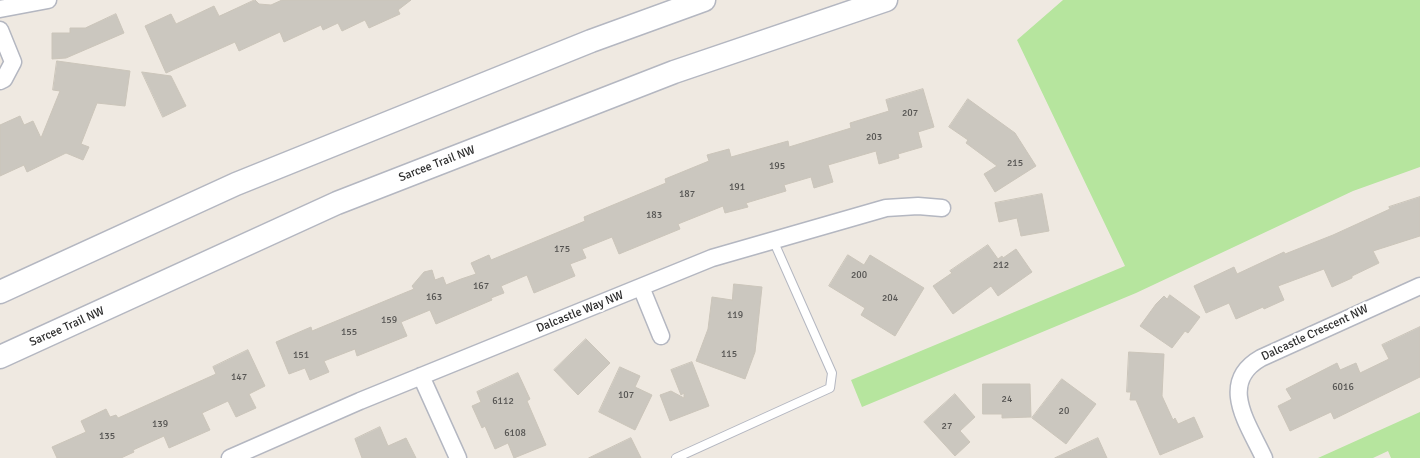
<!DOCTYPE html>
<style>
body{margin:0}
canvas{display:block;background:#efe9e1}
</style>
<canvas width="1420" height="458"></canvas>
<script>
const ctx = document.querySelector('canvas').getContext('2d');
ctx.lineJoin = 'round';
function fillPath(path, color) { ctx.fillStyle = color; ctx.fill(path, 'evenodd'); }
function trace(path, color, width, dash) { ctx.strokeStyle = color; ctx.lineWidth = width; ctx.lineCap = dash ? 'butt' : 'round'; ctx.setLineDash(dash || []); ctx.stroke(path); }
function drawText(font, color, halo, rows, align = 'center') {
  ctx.font = font + ' Signika,sans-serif'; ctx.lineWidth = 5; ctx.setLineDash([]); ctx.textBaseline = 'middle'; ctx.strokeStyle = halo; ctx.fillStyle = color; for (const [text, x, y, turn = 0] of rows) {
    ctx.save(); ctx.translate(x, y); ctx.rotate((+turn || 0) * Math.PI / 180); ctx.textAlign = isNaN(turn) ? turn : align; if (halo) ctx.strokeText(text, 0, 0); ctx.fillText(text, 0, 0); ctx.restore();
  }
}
const green = new Path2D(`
 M1063,0H1420V167L1353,191L1136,293L862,407L851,380L1125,266L1017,40Z
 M1420,412V458H1391L1388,451L1373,458H1318Z`);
const building = new Path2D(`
 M255,0L259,4L271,5L282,0H411L398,10L400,14L369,28L365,20L342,31L338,23L323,30L321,25L284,42L280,32L239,51L235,42L166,73L145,26L171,14L176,24L214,6L219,16Z
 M116,14L124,33L66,58L52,59V33H70V28H85Z
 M57,61L130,71L125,106L97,103L81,144L89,147L83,160L66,153L27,172L24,165L0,176V125L20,116L24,125L33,121L41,138L60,91L53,90Z
 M142,72L171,76L186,106L163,117Z
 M923,89L934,127L918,132L922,147L898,154L899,158L879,164L876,151L828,165L833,182L814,188L811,177L784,185L786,191L746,203L748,207L725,213L723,206L678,224L680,229L619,254L612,237L582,249L586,258L570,264L575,276L534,293L527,275L501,286L504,293L491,298L492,300L436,324L430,310L401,322L407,336L357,356L355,349L324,361L329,372L310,380L305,368L289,374L276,342L311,327L312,331L414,289L412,286L424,272L432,270L435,280L443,277L446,285L461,279L476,274L471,263L489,255L491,260L585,221L584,217L666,183L665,179L709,161L707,155L729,149L731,157L788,141L789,147L851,128L850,123L889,111L886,100Z
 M968,99L1015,133L1036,166L995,192L984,174L997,166L966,143L968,140L949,127Z
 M1042,194L1049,231L1021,236L1017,218L999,222L995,203Z
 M1420,197V236L1373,251L1379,263L1352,276V278L1332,287L1324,269L1278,286L1284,300L1264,309L1263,307L1236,319L1229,303L1206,313L1194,286L1234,267L1237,274L1284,252L1285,254L1333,235L1390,209L1389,207Z
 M988,245L998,259L1002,256L1003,258L1016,249L1032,272L998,296L991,286L953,314L933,286L952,273L950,271Z
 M848,255L864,265L870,255L924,288L895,336L861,315L865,308L829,286Z
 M734,284L762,287L755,352L745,379L696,361L708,329L712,297L732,300Z
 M1170,295L1200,317L1188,333L1185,331L1172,348L1140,326L1156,304L1164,296L1167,299Z
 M1420,327V377L1334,419L1331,412L1290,431L1278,406L1292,399L1286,389L1337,363L1340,370L1356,363L1360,373L1389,359L1382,345Z
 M586,339L610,363L578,395L554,370Z
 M248,350L265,386L249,394L256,408L236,417L228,401L202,413L210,430L169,448L164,436L133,450L134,452L121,458H57L52,447L86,432L81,421L106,409L110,417L116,415L118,418L216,374L213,367Z
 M1129,352L1164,354L1162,396L1173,420L1175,418L1178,424L1194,417L1203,437L1160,455L1136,400H1130L1131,392H1127Z
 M692,362L709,406L670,421L660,395L671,391L684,398V393L681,395L671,370Z
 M620,367L640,376L635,387L652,395L635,430L599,412Z
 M518,373L530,399L527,401L546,445L514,458L508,443L495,449L485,426L482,428L472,406L481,402L477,392Z
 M1062,379L1096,404L1066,444L1032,418Z
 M983,384H1030L1031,417L1002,418V414H983Z
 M955,394L975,417L960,431L970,442L955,456L924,422Z
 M380,427L388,446L406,438L416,458H362L355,439Z
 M631,438L641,458H589Z
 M1098,438L1107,458H1055Z`);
const service = new Path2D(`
 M676,458L830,388L832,373L773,240`);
const minor = new Path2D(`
 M0,9L48,0
 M0,30L13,62L4,79L0,81
 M641,287L661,336
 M421,376L458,458
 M230,458L360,401L712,258L886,208L918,206L942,208
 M1264,458C1249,425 1217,383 1261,358L1420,286`);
const secondary = new Path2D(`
 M0,292L236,184L591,41L704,0
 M0,357L337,203L674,72L886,0`);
const numberNames = [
 ["207",910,113],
 ["203",874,137],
 ["215",1015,163],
 ["195",777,166],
 ["191",737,187],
 ["187",687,194],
 ["183",654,215],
 ["175",562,249],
 ["212",1001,265],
 ["200",859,275],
 ["167",481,286],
 ["163",434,297],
 ["204",890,298],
 ["119",735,315],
 ["159",389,320],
 ["155",349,332],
 ["115",729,354],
 ["151",301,355],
 ["147",239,377],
 ["6016",1343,387],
 ["107",626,395],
 ["24",1007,399],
 ["6112",503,401],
 ["20",1064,411],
 ["139",160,424],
 ["27",947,426],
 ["6108",515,433],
 ["135",107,436]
];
const streetNames = [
 ["Sarcee Trail NW",437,164,-21],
 ["Dalcastle Way NW",580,312,-22],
 ["Sarcee Trail NW",67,327,-24],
 ["Dalcastle Crescent NW",1315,333,-25]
];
fillPath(green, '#b6e59e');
fillPath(building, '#cbc7bf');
trace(building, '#cbc5ba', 1);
trace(service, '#b4b7c1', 10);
trace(minor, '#b4b7c1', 19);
trace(secondary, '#b4b7c1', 25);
trace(service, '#fff', 8);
trace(minor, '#fff', 16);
trace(secondary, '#fff', 22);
drawText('10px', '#555452', null, numberNames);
drawText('12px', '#2e2e2e', '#fff', streetNames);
</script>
